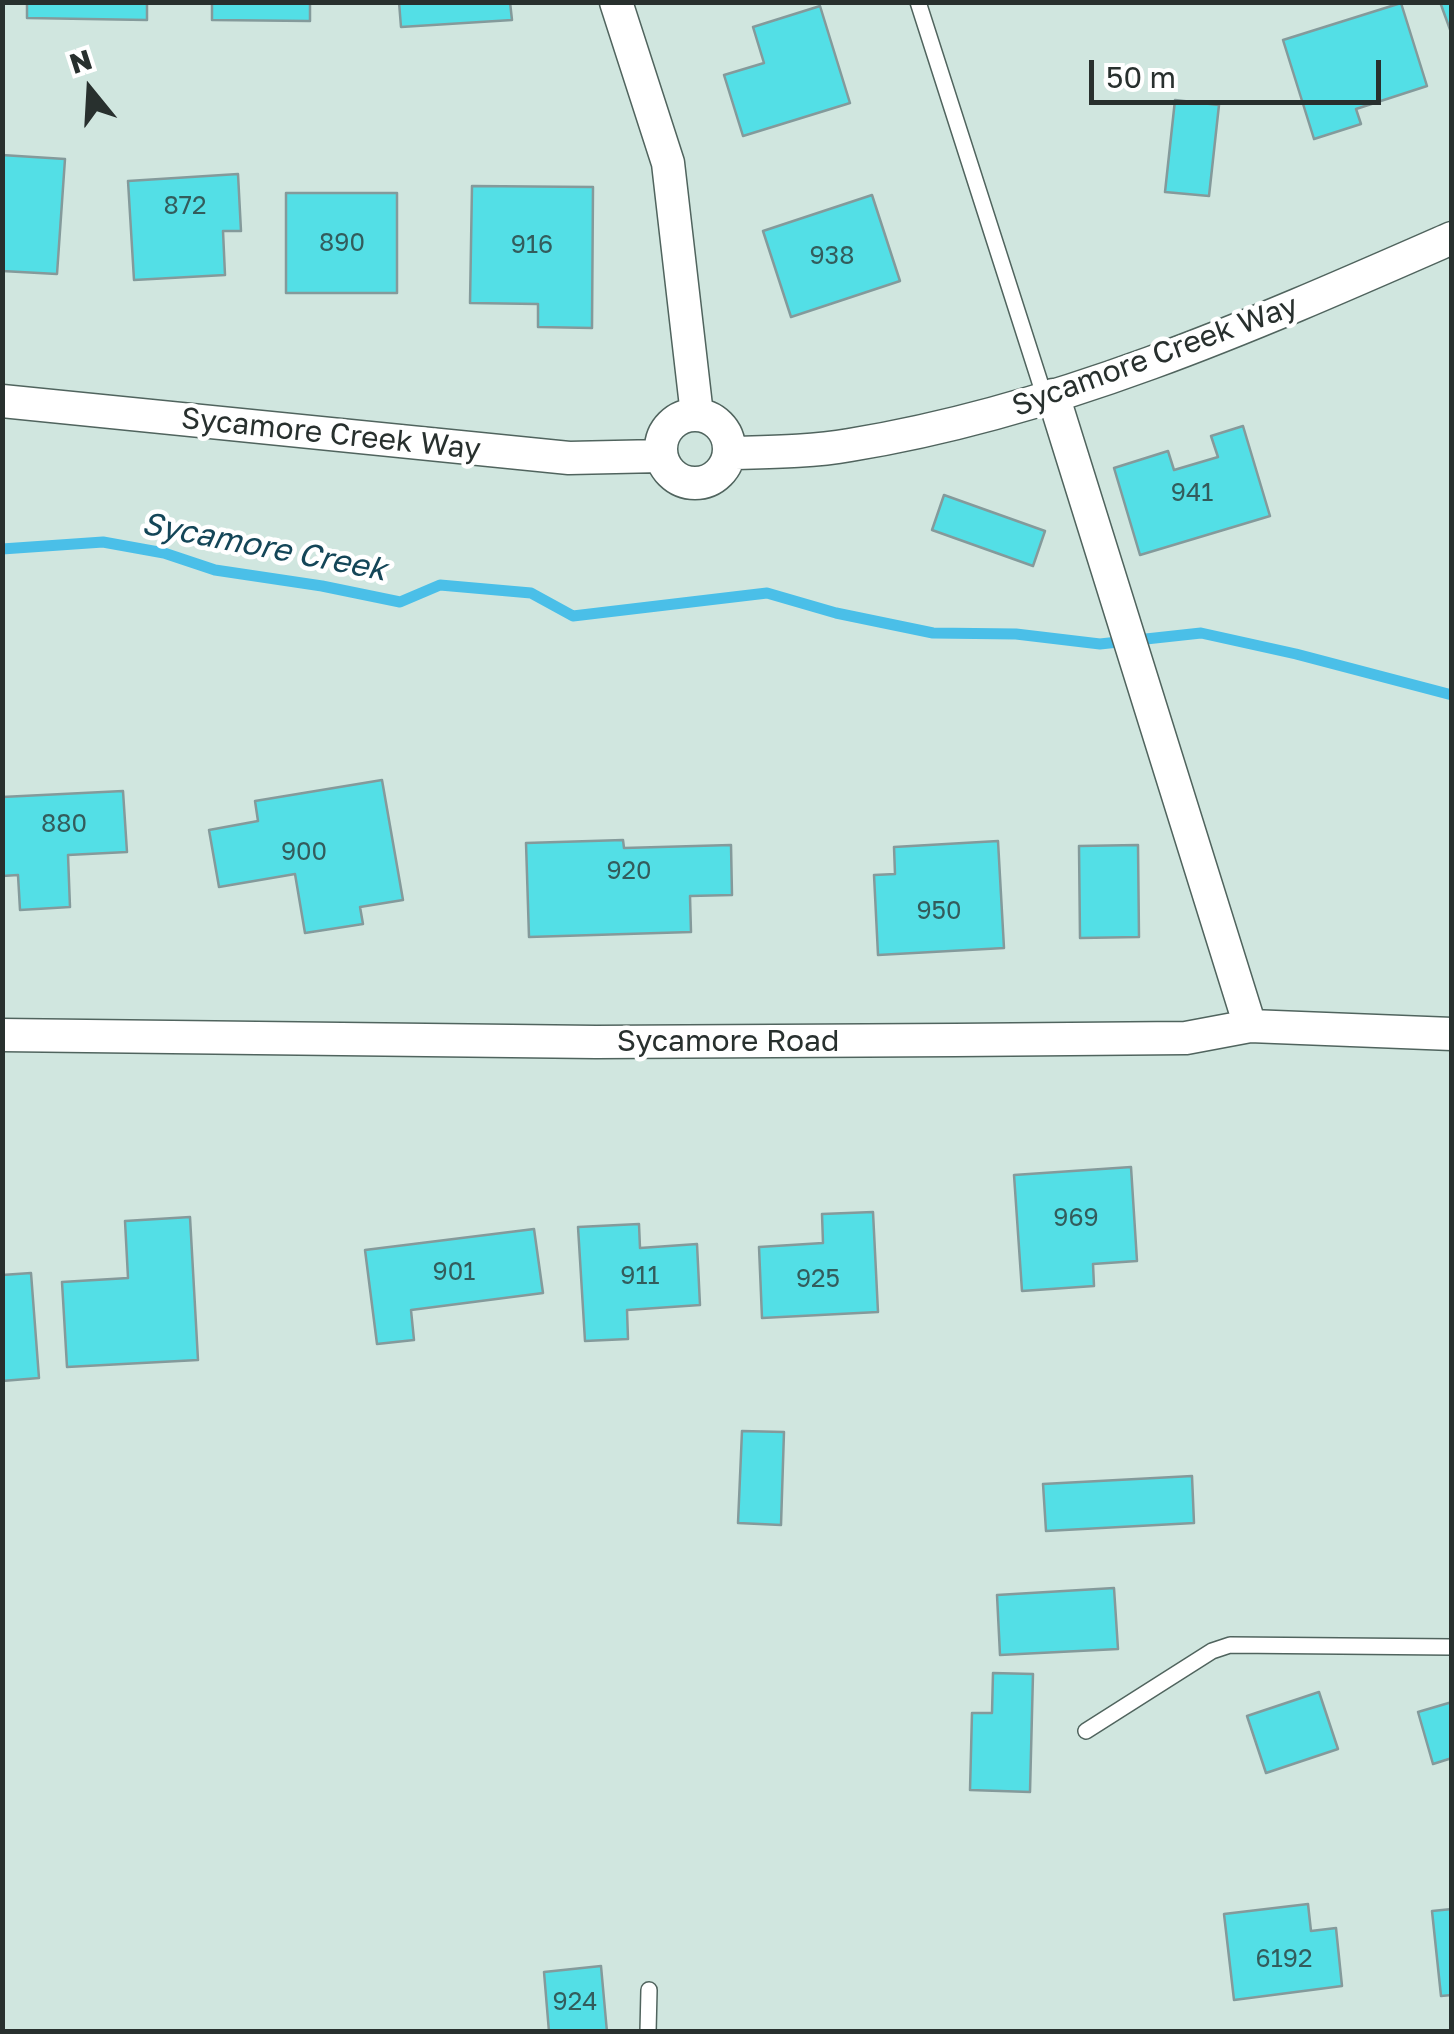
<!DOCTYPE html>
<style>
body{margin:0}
#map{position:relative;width:1454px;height:2034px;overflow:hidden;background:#d0e6df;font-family:"Golos Text",sans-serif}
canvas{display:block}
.frame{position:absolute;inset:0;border:5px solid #28302e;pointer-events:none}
.north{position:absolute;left:40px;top:40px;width:100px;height:100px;-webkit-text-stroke:8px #fff;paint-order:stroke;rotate:342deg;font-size:28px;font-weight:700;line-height:40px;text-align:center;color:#28302e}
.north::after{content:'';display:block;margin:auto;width:35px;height:45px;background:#28302e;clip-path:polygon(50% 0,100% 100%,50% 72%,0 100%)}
.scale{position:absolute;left:1089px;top:60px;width:292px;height:45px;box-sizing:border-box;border:5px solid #28302e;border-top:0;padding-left:12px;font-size:30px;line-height:35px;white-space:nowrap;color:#28302e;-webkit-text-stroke:8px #fff;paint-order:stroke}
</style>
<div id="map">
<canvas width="1454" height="2034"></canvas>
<div class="frame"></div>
<div class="north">N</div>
<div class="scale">50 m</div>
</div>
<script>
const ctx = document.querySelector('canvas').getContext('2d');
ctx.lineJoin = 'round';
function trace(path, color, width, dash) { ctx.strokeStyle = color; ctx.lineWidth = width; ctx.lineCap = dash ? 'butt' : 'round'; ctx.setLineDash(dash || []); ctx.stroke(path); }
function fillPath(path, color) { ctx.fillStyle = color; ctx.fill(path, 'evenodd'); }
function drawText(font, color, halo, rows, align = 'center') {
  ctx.font = font + ' "Golos Text",sans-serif'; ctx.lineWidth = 9; ctx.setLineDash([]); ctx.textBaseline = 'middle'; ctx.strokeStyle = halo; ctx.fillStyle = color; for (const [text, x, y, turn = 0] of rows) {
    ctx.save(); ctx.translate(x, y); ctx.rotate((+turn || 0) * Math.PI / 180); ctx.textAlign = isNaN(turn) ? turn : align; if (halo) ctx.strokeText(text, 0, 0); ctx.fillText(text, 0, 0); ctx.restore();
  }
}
const stream = new Path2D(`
 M2,549L103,542L164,553L215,570L322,586L400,602L440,585L531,593L573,616L767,593L836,613L933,633L1016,634L1100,644L1201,633L1296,654L1452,695`);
const building = new Path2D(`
 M27,2H147V20L27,18Z
 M212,2H310V21L212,20Z
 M399,2H510L512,20L401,27Z
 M1440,2H1452V35Z
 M1401,3L1427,86L1356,109L1361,124L1314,139L1283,40Z
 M820,6L850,103L743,136L724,75L764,63L753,27Z
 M1175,100L1219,105L1209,196L1165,192Z
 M2,155L65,159L57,274L2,271Z
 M238,174L241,231H223L225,275L134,280L128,181Z
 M472,186L593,187L592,328L538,327V304L470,303Z
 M286,193H397V293H286Z
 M872,195L900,281L791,317L763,231Z
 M1243,426L1270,516L1140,555L1114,468L1168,451L1174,470L1218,457L1211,436Z
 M944,495L1045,531L1033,566L932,530Z
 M382,780L403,900L360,907L363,924L305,933L295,874L219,887L209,830L258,821L255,801Z
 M123,791L127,852L68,855L70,907L20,910L18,875L2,876V797Z
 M623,840L624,848L731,845L732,895L690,896L691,932L529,937L526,843Z
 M998,841L1004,948L878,955L874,875L895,874L894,847Z
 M1138,845L1139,937L1080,938L1079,846Z
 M1131,1167L1137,1261L1093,1264L1094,1286L1022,1291L1014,1175Z
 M873,1212L878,1312L762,1318L759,1247L823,1243L822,1214Z
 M190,1217L198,1360L67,1367L62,1282L128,1278L125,1221Z
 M639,1224L640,1248L697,1244L700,1305L627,1310L628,1339L585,1341L578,1227Z
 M534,1229L543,1293L411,1310L414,1340L377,1344L365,1250Z
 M31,1273L39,1378L2,1381V1275Z
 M742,1431L784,1432L781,1525L738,1523Z
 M1192,1476L1194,1523L1046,1531L1043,1484Z
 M1114,1588L1118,1649L1000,1655L997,1595Z
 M993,1673L1033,1674L1030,1792L970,1790L972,1713H992Z
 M1319,1692L1338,1749L1266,1773L1247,1716Z
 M1452,1702V1758L1433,1764L1418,1712Z
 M1308,1904L1311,1931L1336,1928L1342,1986L1234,2000L1224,1914Z
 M1452,1909V1995L1441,1996L1432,1911Z
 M601,1966L607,2032H549L544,1972Z`);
const service = new Path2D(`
 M918,2L1045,398
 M1086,1731L1212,1651L1230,1645L1452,1647
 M648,2032L649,1990`);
const minor = new Path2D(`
 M616,2L668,163L697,415
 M1053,395L1250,1026
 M2,401L569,458L661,456
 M661 449a34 34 0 1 1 68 0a34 34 0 1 1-68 0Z
 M729,453C769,452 811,452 850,445C1060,411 1258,323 1452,238
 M2,1035L596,1042L955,1040L1186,1038L1250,1026L1452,1034`);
const numberNames = [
 ["872",185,206],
 ["890",342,243],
 ["916",532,245],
 ["938",832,256],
 ["941",1192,493],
 ["880",64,824],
 ["900",304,852],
 ["920",629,871],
 ["950",939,911],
 ["969",1076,1218],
 ["901",454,1272],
 ["911",640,1276],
 ["925",818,1279],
 ["6192",1284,1959],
 ["924",575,2002]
];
const streetNames = [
 ["Sycamore Creek Way",1155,356,-20],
 ["Sycamore Creek Way",331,434,6],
 ["Sycamore Road",728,1041]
];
const waterNames = [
 ["Sycamore Creek",264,547,11]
];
trace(stream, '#4abfe8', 11);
fillPath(building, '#53dfe6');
trace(building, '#849a9b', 2.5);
trace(service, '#50645e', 18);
trace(minor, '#50645e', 35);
trace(service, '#fff', 15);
trace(minor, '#fff', 32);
drawText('25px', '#335c5c', null, numberNames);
drawText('30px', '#28302e', '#fff', streetNames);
drawText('italic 32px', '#144658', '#fff', waterNames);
</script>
